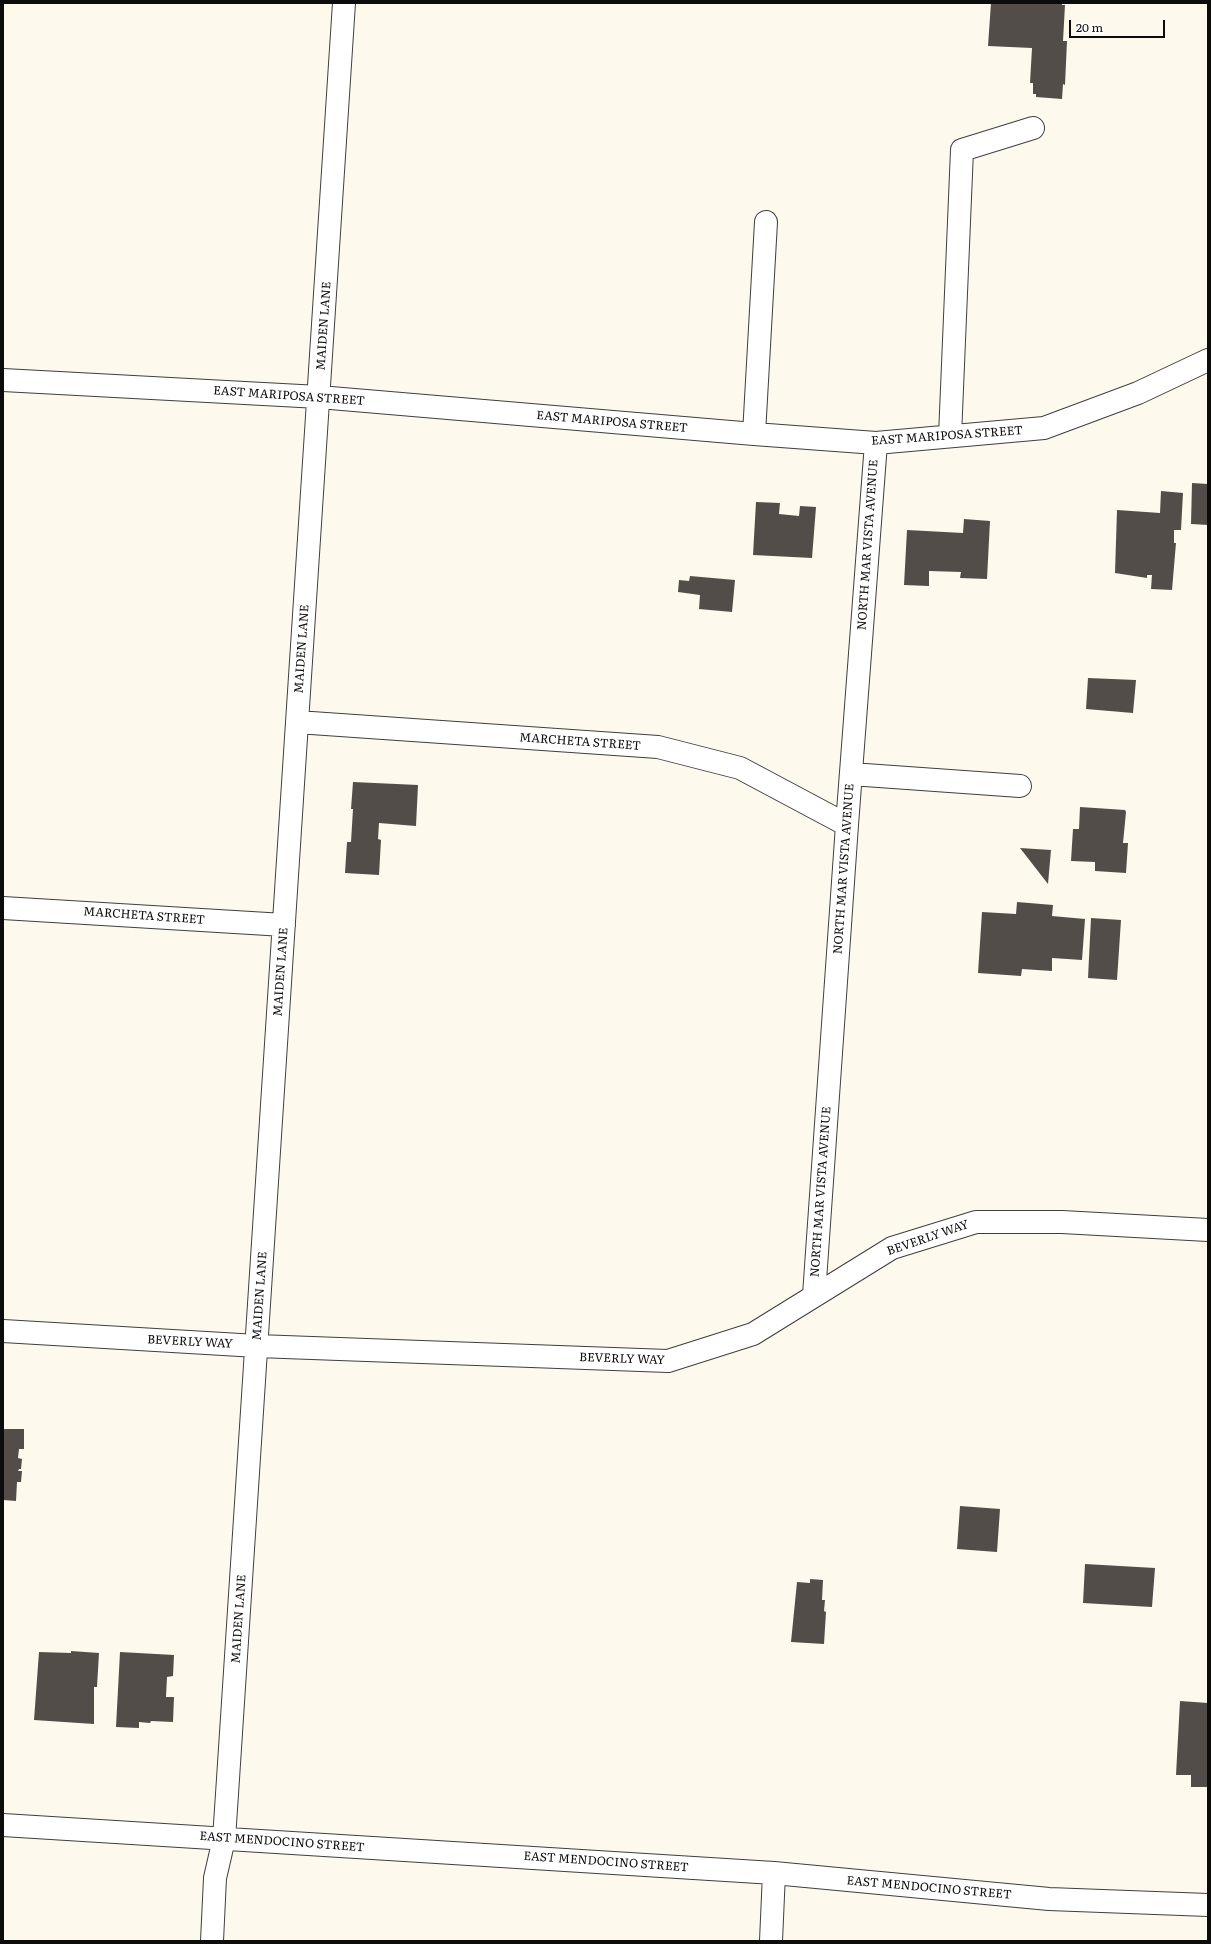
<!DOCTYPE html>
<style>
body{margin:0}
#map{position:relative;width:1211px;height:1944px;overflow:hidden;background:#fdf9ec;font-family:Literata,serif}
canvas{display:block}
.frame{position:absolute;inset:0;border:4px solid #0c0c0c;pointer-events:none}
.scale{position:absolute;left:1069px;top:20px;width:96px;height:18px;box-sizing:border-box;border:2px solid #0c0c0c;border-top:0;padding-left:5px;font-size:12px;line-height:14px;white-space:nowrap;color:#0c0c0c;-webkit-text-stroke:3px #fff;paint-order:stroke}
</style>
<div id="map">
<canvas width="1211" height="1944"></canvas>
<div class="frame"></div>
<div class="scale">20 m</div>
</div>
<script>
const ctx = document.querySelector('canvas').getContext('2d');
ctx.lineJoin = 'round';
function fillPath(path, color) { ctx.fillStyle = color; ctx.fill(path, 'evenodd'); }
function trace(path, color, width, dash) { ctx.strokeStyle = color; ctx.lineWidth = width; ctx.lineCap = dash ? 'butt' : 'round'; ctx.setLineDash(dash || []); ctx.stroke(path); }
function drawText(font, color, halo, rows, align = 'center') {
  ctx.font = font + ' Literata,serif'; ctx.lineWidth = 4; ctx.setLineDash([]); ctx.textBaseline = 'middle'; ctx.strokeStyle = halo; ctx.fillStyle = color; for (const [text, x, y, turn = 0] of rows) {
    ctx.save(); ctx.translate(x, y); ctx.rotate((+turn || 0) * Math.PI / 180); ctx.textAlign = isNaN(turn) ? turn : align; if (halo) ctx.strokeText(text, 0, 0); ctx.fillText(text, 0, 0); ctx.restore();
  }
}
const building = new Path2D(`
 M991,3H1062V5H1065L1063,41H1067L1065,85L1063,84L1062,99L1036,97V94H1033V83H1030L1032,48L988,46Z
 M1192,483L1208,484V525L1191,524Z
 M1161,491L1183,493L1181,530H1174V543H1176L1172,590L1151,589L1152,575H1147V578L1115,573L1117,510L1160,513Z
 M756,502L780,503L779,514L799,516L800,506L816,507L812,558L753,555Z
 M964,519L990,521L987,579L960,578L961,572L929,571V586L904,585L907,530L963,533Z
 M690,576L735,580L732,612L699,609L700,595L678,592L679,580L689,581Z
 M1088,678L1136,680L1133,713L1086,709Z
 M353,782L418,785L416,826L379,823L378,839L381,840L379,875L345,873L347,842H351L353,809H351Z
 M1080,807L1125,810L1126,812L1123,843H1128L1126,873L1095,871V862L1071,861L1073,829H1079Z
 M1020,848L1051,850L1048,884Z
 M1017,902L1053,905L1052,916L1085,919L1082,960L1052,958V971L1022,969L1021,976L978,973L982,912L1016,914Z
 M1091,918L1121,920L1117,980L1088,978Z
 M3,1429H24V1449H19L18,1458L22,1459L21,1469H19L18,1471H22L21,1482H17L16,1501L3,1500Z
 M960,1506L1000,1509L997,1552L957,1549Z
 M1085,1564L1155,1568L1152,1607L1083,1603Z
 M810,1579L823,1580L822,1600H825L824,1611L826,1612L824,1644L791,1642L797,1582L810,1583Z
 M71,1651L99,1653L97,1687H94V1724L34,1720L39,1652L71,1653Z
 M120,1652L174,1655L173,1676L167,1677L166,1697H174L173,1722L151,1721L150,1723L139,1722V1728L116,1727Z
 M1180,1701L1208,1703V1787H1191V1775H1176Z`);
const minor = new Path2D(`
 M3,380L319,397L754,434L876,443L1044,428L1138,393L1208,360
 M754,434L766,222
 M950,436L962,150L1033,128
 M297,722L658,747L740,768L847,825
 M851,774L1020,786
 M3,908L284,925
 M814,1295L847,825L876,443
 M3,1331L257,1346L668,1361L753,1334L892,1248L976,1222H1062L1208,1230
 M3,1825L774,1873L1049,1899L1208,1905
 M212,1941L215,1878L224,1839L227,1794L344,3
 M771,1941L774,1873`);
const streetNames = [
 ["MAIDEN LANE",324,326,-86],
 ["EAST MARIPOSA STREET",289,396,4],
 ["EAST MARIPOSA STREET",612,422,5],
 ["EAST MARIPOSA STREET",947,436,-4],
 ["NORTH MAR VISTA AVENUE",868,545,-86],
 ["MAIDEN LANE",302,649,-86],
 ["MARCHETA STREET",580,742,4],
 ["NORTH MAR VISTA AVENUE",844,869,-86],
 ["MARCHETA STREET",144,916,4],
 ["MAIDEN LANE",281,972,-86],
 ["NORTH MAR VISTA AVENUE",821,1192,-86],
 ["BEVERLY WAY",928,1238,-19],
 ["MAIDEN LANE",260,1296,-86],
 ["BEVERLY WAY",190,1342,3],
 ["BEVERLY WAY",622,1359,2],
 ["MAIDEN LANE",239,1619,-86],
 ["EAST MENDOCINO STREET",282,1842,4],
 ["EAST MENDOCINO STREET",606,1862,4],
 ["EAST MENDOCINO STREET",929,1888,5]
];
fillPath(building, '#534d49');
trace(minor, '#3f3f3f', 24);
trace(minor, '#fff', 22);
drawText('12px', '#0c0c0c', '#fff', streetNames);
</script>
